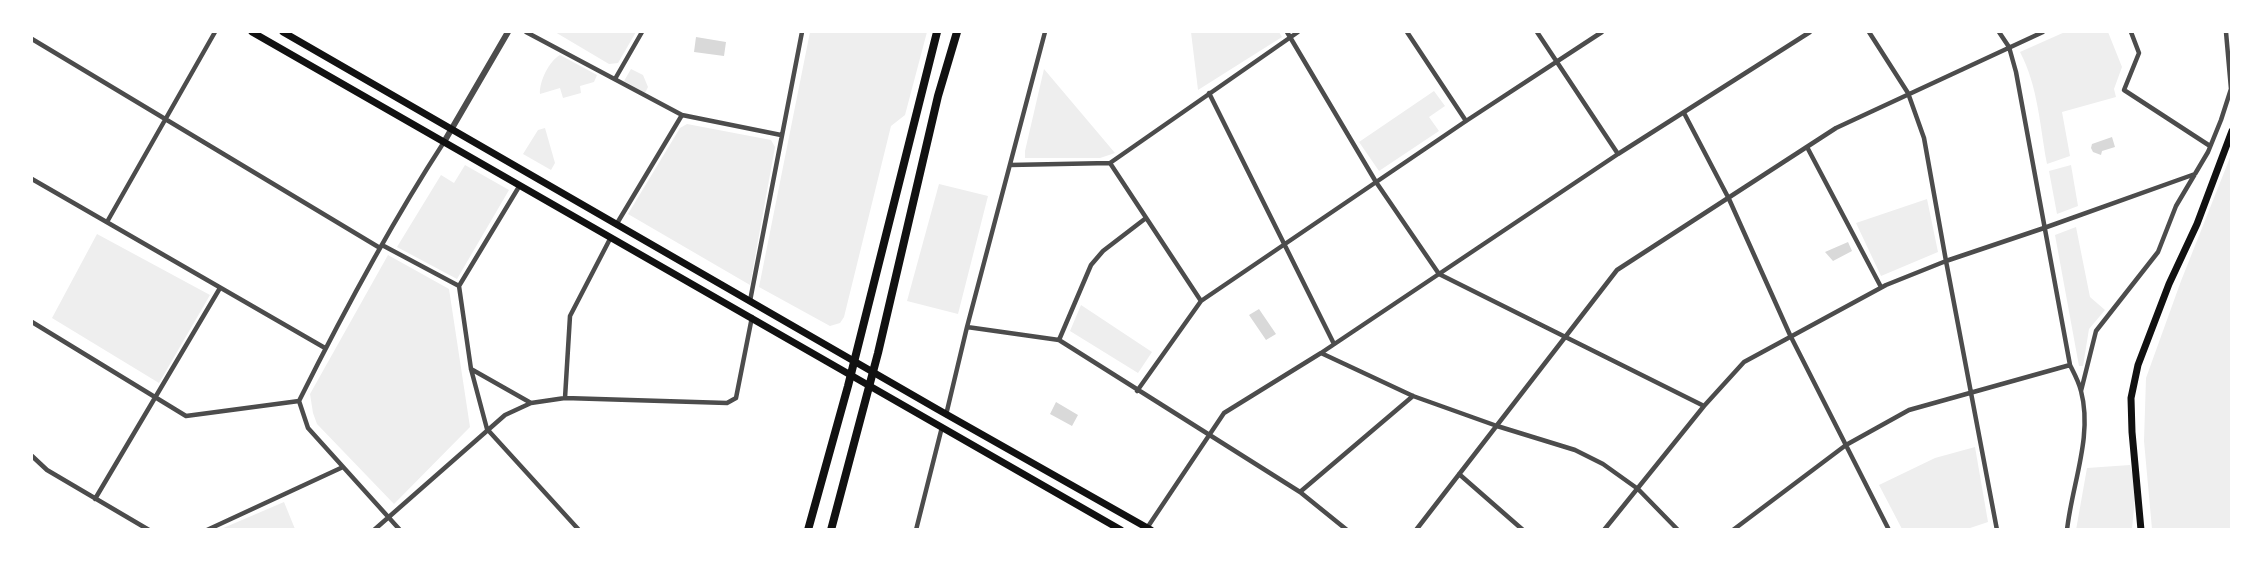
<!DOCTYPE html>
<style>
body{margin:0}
#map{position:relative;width:2263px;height:561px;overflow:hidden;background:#fff;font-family:Figtree,sans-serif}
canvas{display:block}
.frame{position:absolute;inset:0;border:33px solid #fff;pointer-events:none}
</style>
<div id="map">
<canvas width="2263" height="561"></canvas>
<div class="frame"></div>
</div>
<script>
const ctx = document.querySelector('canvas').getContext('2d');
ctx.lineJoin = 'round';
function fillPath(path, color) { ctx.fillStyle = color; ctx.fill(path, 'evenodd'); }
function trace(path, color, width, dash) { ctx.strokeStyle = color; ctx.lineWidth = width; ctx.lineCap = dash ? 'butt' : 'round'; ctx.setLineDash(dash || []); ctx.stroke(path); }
const green = new Path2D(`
 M555,32H636L618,63L609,64Z
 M810,32H927L905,115L891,126L844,317L840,323L830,326L759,287Z
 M1191,32H1279L1282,37L1198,90Z
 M2065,32H2108L2122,67L2114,89L2116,97L2062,112L2070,156L2047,164C2040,127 2038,86 2020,52Z
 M560,55L597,75L594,82L580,86L581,93L563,98L560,88L540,94C539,82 549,61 560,55Z
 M631,69L643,75L648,87L645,93L624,81Z
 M1044,69L1115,153L1100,158H1025V151Z
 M1434,91L1445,106L1429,117L1439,131L1379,171L1359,142Z
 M687,124L771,140L775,147L750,285L628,214L680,128Z
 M545,128L555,163L551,170L523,154L538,130Z
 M2231,155V529H2152L2144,441L2146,378L2181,281Z
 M465,165L509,190L457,279L397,247L441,175L454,183Z
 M2071,165L2078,206L2057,214L2049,171Z
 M939,184L988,196L958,314L907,301Z
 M1927,199L1938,252L1881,276L1856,223Z
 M2076,227L2090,297L2105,310L2089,329L2083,366H2079L2055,235Z
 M97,234L210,295L159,383L52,318Z
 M388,255L449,289L470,427L394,504L317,424L313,413L310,394Z
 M1081,305L1152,352L1138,373L1070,331Z
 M1975,447L1988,522L1967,529H1902L1879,485L1935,458Z
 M2130,465L2136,488L2132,529L2076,530L2087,468Z
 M284,502L295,529H221Z`);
const water = new Path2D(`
 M696,37L726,42L724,56L694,52Z
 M2112,137L2115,147L2102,151L2101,155L2093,152L2091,148L2092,144Z
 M1848,242L1852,251L1833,261L1825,252Z
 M1259,309L1276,334L1266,340L1249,315Z
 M1056,402L1078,415L1072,426L1050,414Z`);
const minor = new Path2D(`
 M526,32L682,115L781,135
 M1287,32L1376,182L1439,274L1704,406
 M1407,32L1466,121
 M1537,32L1618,154
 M1869,32L1908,93L1924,138L1946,261L1997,530
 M1999,32L2009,47L2016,72L2070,365C2074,373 2079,382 2081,391C2093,436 2072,484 2067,530
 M2131,32L2139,53L2124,90L2210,146
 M32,39L380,248
 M615,79L642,32
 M1209,93L1334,344
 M1684,113L1729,199L1790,335L1889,530
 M1807,147L1881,287
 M1110,163L1298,32
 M1010,165L1110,163L1201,301
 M32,179L325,348
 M107,222L215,32
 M616,225L682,115
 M382,245L459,286
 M459,286L471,369L487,429L579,530
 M459,286L520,185
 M750,301L802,32
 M32,322L186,416L299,401C343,313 390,225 444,142
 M967,327L1059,340L1300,492L1347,530
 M1059,340L1091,265L1103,251L1146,218
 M1321,353L1413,396L1497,426L1575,450L1603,464L1638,489L1678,530
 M471,369L531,403
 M1137,391L1201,301L1466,121L1602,32
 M2081,391L2096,331L2158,252L2176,206L2208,152L2221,120L2231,89L2226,32
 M565,398L727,403L736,398L752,317
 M299,401L308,428L400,530
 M946,415L967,327L1045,32
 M32,456L47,470L149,530
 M1459,474L1523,530
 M1300,492L1413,396
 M95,499L220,288
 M1147,528L1224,413L1321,353L1618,154L1810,32
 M207,530L343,467
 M374,530L505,415L531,403L565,398L570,316L611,237
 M916,530L942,427
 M1416,530L1617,270L1836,128L2043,32
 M1604,530L1704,406L1744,362L1886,285L1946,261L2044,228L2195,174
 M1733,530L1846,445L1909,410L2070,365`);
const tertiary = new Path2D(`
 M444,142L508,32`);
const secondary = new Path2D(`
 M252,32L1121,530
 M283,32L937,409L1151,530
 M2141,530L2132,432L2131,398L2138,365L2169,284L2197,224L2232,131`);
const trunk = new Path2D(`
 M808,530L848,386L937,32
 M831,530L878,353L938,96L957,32`);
fillPath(green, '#eee');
fillPath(water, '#d9d9d9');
trace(minor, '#4c4c4c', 4.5);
trace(tertiary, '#4c4c4c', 6);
trace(secondary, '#111', 7);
trace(trunk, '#111', 8);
</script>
